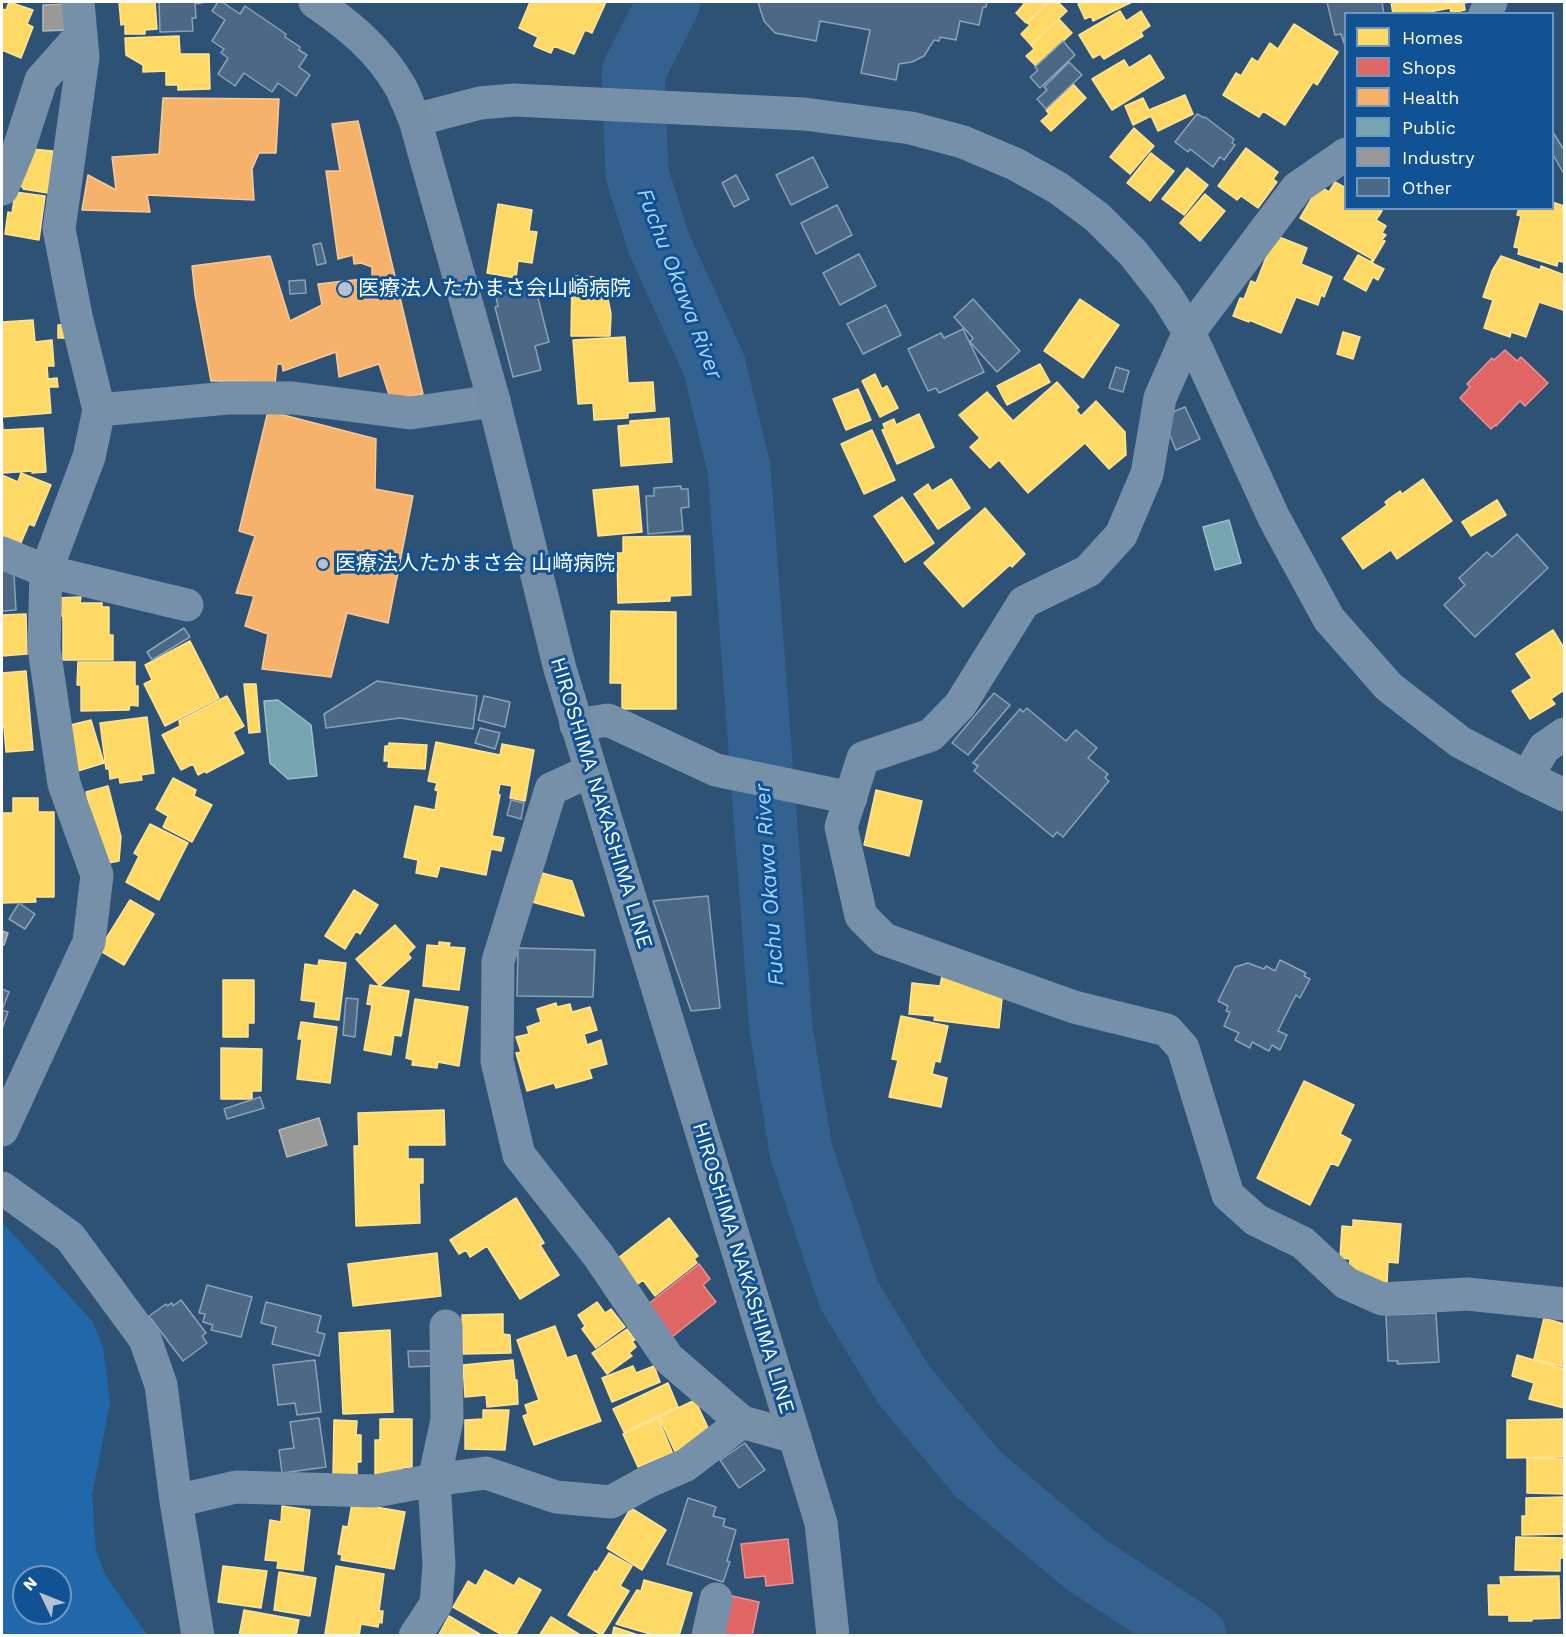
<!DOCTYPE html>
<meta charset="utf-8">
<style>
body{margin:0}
#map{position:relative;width:1566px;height:1637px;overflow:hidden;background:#2e5276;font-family:"Work Sans",sans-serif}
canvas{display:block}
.frame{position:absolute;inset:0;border:3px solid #fff;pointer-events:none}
.legend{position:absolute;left:1344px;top:12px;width:210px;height:198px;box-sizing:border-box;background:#105294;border:2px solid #7097bf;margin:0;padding:8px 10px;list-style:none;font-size:18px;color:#fff}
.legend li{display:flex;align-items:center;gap:12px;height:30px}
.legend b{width:30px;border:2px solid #7097bf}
.north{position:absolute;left:12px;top:1565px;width:60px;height:60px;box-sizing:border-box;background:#105294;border:2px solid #7097bf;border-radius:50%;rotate:313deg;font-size:16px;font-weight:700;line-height:24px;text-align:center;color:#fff}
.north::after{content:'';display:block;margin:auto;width:21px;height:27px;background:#b6c2cf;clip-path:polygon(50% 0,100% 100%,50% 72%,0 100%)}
</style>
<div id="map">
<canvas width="1566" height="1637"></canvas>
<div class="frame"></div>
<ul class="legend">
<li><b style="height:16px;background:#ffd966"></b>Homes</li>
<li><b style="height:16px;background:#e06666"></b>Shops</li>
<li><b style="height:16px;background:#f6b26b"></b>Health</li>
<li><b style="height:16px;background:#76a5af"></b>Public</li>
<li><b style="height:16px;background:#999"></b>Industry</li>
<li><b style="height:16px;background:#4b6985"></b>Other</li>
</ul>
<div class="north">N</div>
</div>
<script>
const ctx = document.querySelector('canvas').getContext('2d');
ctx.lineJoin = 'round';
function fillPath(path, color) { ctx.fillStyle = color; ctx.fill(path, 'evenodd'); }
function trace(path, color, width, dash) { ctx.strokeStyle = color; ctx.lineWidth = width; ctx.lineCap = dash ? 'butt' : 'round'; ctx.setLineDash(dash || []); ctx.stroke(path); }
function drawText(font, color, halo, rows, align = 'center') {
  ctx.font = font + ' "Work Sans","Noto Sans JP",sans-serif'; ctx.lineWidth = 6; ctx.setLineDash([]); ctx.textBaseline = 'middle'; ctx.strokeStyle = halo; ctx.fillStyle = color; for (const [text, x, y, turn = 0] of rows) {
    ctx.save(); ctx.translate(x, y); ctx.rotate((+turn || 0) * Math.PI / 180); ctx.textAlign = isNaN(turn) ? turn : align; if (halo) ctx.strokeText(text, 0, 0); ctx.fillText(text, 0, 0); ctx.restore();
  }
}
const green = new Path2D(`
 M2,1222L92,1321L103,1347L110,1402L92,1496L96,1551L106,1576L147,1635H2ZM24,1577H60V1613H24Z`);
const homes = new Path2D(`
 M9,2L33,10L27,24L33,27L21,58L2,50V9L6,10Z
 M119,2H155L157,29L145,30V34H125V24L121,25Z
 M530,2H606L592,33L585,30L574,54L554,46L551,53L534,46L538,37L519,28Z
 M1022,2H1048L1026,23L1016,13L1024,4Z
 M1049,2H1058L1067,11L1031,45L1021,34L1030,25L1027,23Z
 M1081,2H1132L1093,21L1091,16L1085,19L1078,4Z
 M1391,2H1470L1464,3L1465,10L1451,13L1450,8L1419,14H1393Z
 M1120,11L1126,21L1141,11L1150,26L1141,32L1143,36L1104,59L1100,54L1093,58L1079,35Z
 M1059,19L1072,33L1036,66L1026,56L1034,49L1031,45Z
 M1294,24L1338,52L1317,85L1313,82L1285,125L1263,111L1259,117L1223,95L1236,73L1241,76L1252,58L1258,62L1270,43L1278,49Z
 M179,36L180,54H209L210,89L178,90V85H166V71L143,72V65L126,55L125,38Z
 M1150,55L1164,78L1112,110L1092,79L1124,60L1129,68Z
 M1073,84L1086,98L1051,131L1041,121L1049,114L1046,110Z
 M1185,95L1193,114L1158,131L1151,116L1133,125L1125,106L1143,98L1149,110Z
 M1134,128L1154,146L1130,174L1110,157Z
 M1246,148L1278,172L1273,179L1277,182L1258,208L1241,196L1237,200L1218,186Z
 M31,149L53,151L48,193L23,189V187L18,186L22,168L28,169Z
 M1151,153L1174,171L1150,201L1127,183Z
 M1187,168L1208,185L1184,215L1162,199Z
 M1335,182L1346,188V208H1377L1382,211L1376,220L1386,226L1382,233L1386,235L1382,240L1385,241L1372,263L1384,269L1378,280L1373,277L1366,291L1344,279L1358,255L1371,262L1372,259L1300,218L1319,186L1329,192Z
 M15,192L45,196L39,240L5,234L8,212L12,213Z
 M1205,194L1225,211L1200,241L1180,223Z
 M1552,202L1564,206L1562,211L1564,212V258L1563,262L1558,261L1557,266L1518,254L1519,248L1514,247L1521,216L1517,215L1519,208H1552Z
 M498,204L532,210L529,231L537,232L532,263L518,261L516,278L487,273Z
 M1279,237L1307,248L1301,264L1332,277L1324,297L1321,295L1318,305L1296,297L1281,333L1249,320V322L1233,316L1240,298L1244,299L1251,281L1256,283L1271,245Z
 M1501,256L1540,270L1541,266L1564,275V306L1563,310L1539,302L1526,337L1511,332L1510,337L1484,328L1493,300L1483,297L1492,271Z
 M572,276L594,277V290L606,289L611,314L610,336H571Z
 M1080,299L1119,325L1083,378L1044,351Z
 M33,320L35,342L52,340L54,366H47L48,379L57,378L58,387H49L51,413L2,417L3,430L43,428L46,472L32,473V471L2,473V322Z
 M72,324V338H58V325Z
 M1343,332L1360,337L1353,359L1337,354Z
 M625,337L628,383L653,382L655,411L628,413V418L594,420L593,403L578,404L573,340Z
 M1040,364L1050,382L1007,405L997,386Z
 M875,374L882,389L887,386L898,408L880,417L862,381Z
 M1057,382L1079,407L1076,410L1081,416L1096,401L1125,432L1126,455L1109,469L1085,443L1028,493L999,460L990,468L970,447L980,438L959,415L987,392L1013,421Z
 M858,389L871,420L846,430L833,399Z
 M919,414L934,447L897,464L882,430L885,429L883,424L894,419L896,425Z
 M669,418L672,462L621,466L618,426L630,425V421Z
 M872,430L895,480L864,494L841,444Z
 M21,473L51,485L34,526L29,524L20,545L2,537V475L18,482Z
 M951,479L970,508L938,529L914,494L928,484L932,491Z
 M1423,479L1452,521L1397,559L1391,550L1363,569L1342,538L1387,505L1385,502L1390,498L1400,491L1402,494Z
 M638,486L642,532L598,536L593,490Z
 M902,497L934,543L905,562L874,516Z
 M1497,500L1506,515L1471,536L1462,522Z
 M985,508L1025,554L1012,567L1010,565L963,607L924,563Z
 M690,536L691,595L670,596V601L618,603L617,553H623V537Z
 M81,597L80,603H102V607H109V635H113V660H63V616H55V598Z
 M611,611L676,612V709H622V683H610Z
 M26,614L27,654L2,656V615Z
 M1553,630L1564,648V690L1551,699L1555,704L1530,719L1512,691L1532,678L1516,654Z
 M190,641L219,698L165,726L144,684L152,680L145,665Z
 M78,662H135V686H138V706L130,705L129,710L81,711V685H77Z
 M26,671L33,750L6,752L4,727L2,728V673Z
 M244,684H256L260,732L249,733Z
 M227,696L244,726L233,732L244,753L206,773L205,771L198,775L193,764L181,770L162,735L180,726L179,721Z
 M147,717L154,773L141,775L142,780L120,783L119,777L110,779L109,769H106L100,723Z
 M91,720L104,763L78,771L62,727Z
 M436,742L500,755L502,744L534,750L525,801L510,798L512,786L500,784L498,794L500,795L492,836L504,838L501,851L491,849L486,875L440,866L437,877L416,873L418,860L404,857L415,806L435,810L438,791L435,790L437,783L428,781Z
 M389,743L427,745L425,769L388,767L389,761H384L385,746H389Z
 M173,778L196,790L194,796L212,805L192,842L163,827L168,816L156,809Z
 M108,786L121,837L119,861L103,864L86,792Z
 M876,790L922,801L909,856L864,845Z
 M13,798H38V812H54V897H35L36,902L2,903V813H13Z
 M150,824L188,843L159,900L126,882L139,856L134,853Z
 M542,873L572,881L584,916L532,902Z
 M354,890L378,905L360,934L356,931L345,949L325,936Z
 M130,900L154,914L124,965L99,950Z
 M395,925L415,947L408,954L411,958L380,986L356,959Z
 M439,942L450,943L449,947L465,948L459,990L423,986L427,945L439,946Z
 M319,960L346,963L339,1020L314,1017L316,1002L301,1000L305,964L318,966Z
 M942,976H957L956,983L1003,989L999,1028L934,1020L935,1016L909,1014L912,983L940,986Z
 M223,980H254V1023H248V1037H223Z
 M370,985L409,991L401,1036L394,1035L391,1055L364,1050L372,1005L367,1004Z
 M415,999L468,1007L459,1066L438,1062L437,1068L412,1065L413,1060L406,1058Z
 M556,1003L557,1007L570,1004L572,1012L590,1007L597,1030L584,1034L587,1045L601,1040L607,1064L589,1069L592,1078L556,1088L554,1083L527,1091L516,1053L521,1052L516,1037L529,1034L527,1027L541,1022L537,1009Z
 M901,1016L948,1026L940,1062L935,1061L932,1074L947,1078L941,1107L889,1097L898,1060L892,1059Z
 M301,1022L337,1027L330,1083L297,1079L302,1039H298Z
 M221,1048L262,1049L261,1091H252V1099H221Z
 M1304,1081L1354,1105L1340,1134L1351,1140L1338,1166L1331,1163L1310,1205L1257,1178Z
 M444,1110L445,1145H408V1159H423V1183H419L420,1223L356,1226L354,1146H359L358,1113Z
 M516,1198L544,1243L540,1245L559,1275L520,1299L487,1246L470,1257L466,1250L459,1254L450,1240Z
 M669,1218L698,1256L694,1259L697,1263L655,1296L643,1280L638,1284L618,1258Z
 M1353,1220L1401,1224L1398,1263L1388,1262L1387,1284L1349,1277L1350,1259L1340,1258L1342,1226L1353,1227Z
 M437,1253L441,1296L353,1306L348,1264Z
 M597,1302L605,1313L611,1309L625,1327L596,1348L582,1329L585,1326L578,1315Z
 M503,1314V1334L510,1335L511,1353L463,1354L462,1315Z
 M1544,1318L1564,1324V1367L1534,1359Z
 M555,1326L567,1358L576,1355L601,1421L534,1445L523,1416L528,1414L525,1405L539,1400L517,1340Z
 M627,1329L635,1340L632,1341L636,1347L629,1353L632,1356L607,1374L592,1353Z
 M390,1330L393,1412L343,1414L339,1333Z
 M1517,1355L1564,1369V1408L1529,1399L1534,1383L1512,1376Z
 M513,1360L515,1380H517L518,1404L487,1407L486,1395L465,1397L463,1365Z
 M633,1366L636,1373L654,1366L660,1382L612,1402L602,1378Z
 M668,1383L678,1407L624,1432L613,1409Z
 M695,1400L710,1432L677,1456L659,1417Z
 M483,1410H509L505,1450L465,1449V1420L483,1419Z
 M658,1418L675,1459L665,1464L661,1457L638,1467L623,1434Z
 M380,1419H412V1467L402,1468V1475H375V1440H380Z
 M1564,1419V1457L1507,1458V1420Z
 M334,1420L357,1421L356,1435H361V1462H357V1476L333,1475Z
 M1527,1458L1564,1459V1494L1527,1493Z
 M1564,1497V1534L1522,1535V1516H1526V1498Z
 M352,1503L405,1512L394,1569L341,1560L342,1555L338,1554L343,1526L348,1527Z
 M282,1506L310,1510L303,1571L277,1568L278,1561L265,1560L270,1520L281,1522Z
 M631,1508L666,1530L642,1570L607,1548Z
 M1516,1537L1564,1538V1558H1560V1571L1515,1570Z
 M609,1553L632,1566L620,1586L629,1591L602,1635L568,1615L595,1571L597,1572Z
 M223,1566L267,1571L261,1608L218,1602Z
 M336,1566L384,1574L379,1611H383L382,1623L379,1622L378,1627L361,1624L359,1636L325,1634Z
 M485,1570L514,1586L519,1578L541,1590L515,1636H504L453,1607L468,1581L476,1586Z
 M279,1572L316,1578L310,1616L274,1610Z
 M1559,1576L1560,1618L1532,1619V1621H1509V1615H1489L1488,1585H1501L1500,1577Z
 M644,1580L692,1593L679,1636H657L616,1624L637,1590L641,1591Z
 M244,1610L299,1620L296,1636H239Z
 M449,1616L483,1636H438Z
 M551,1617L582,1636H539Z
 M614,1627L641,1636H612Z`);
const shops = new Path2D(`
 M1505,350L1517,361L1521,357L1548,383L1525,406L1520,401L1496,426L1495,425L1491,429L1460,398L1470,387L1467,384L1492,358L1494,360Z
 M699,1264L710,1279L703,1285L716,1302L672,1337L647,1305Z
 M788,1539L793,1583L766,1586L765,1576L745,1578L741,1544Z
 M732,1596L759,1602L752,1636H724Z`);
const health = new Path2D(`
 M163,98L279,99L276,153H259L252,169L254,200L147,195L150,212L82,210L88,175L116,190L112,157L159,154Z
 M358,121L423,394L391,401L379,364L339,377L336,352L283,371L282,364H277L275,384L253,390L246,381H211L195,295L192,266L270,256L290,321L322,305L318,284L372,278V267L361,263L354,264L353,255L338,259L326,171H340L332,124Z
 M268,411L376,439L375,489L413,496L388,623L347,613L331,677L262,669L268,634L245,626L254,596L236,593L255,536L239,531Z`);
const public = new Path2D(`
 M1229,520L1241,563L1215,570L1203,527Z
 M278,700L311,725L317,776L288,779L270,763L264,701Z`);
const industry = new Path2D(`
 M66,4V30L43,31V5Z
 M2,931L8,933L4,945H2Z
 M319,1118L327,1145L287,1157L279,1130Z`);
const river = new Path2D(`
 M669,2L633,73L637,174L659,244L714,365L739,468L781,1029L801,1151L849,1295L903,1384L978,1474L1084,1563L1195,1636`);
const building = new Path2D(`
 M159,2H202V3L195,4L196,18H192L193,31L160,32Z
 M218,2H222L240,14L245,6L286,34L285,37L300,47L299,50L307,55L299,67L310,75L296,96L278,83L272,92L244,73L235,86L218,74L228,58L221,53L224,49L212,41L225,20L212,11Z
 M758,2H991H987L986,7H983L979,25L960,21L956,40L940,37L939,41L934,40L924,56L912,62L899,64L896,80L861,73L870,30L820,21L816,41L775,33L764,21Z
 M1327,2H1382L1384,14H1346L1344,43L1341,34L1335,35Z
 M1063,41L1075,55L1040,88L1030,77L1038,70L1035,67Z
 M1069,62L1082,75L1046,109L1037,99L1047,90L1044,87Z
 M1197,114L1204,118L1205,117L1234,139L1232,143L1235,145L1224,160L1220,157L1213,167L1190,149L1188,152L1175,142Z
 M1552,131L1564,150V174L1552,153Z
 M813,157L828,187L791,205L776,175Z
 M736,175L749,199L734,207L722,183Z
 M837,205L852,235L816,254L801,223Z
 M321,243L326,263L317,265L313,245Z
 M859,254L876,286L840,305L823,273Z
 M305,280L306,293L290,294L289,281Z
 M531,284L533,295L537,294L549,342L535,346L541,370L513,377L495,307L498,306L495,293Z
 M973,299L1020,351L997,372L970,342L973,338L954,317Z
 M886,305L901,335L863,354L847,324Z
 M963,329L984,372L939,393L936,388L928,391L908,349L941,333L944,338Z
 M1116,367L1129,371L1123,392L1109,388Z
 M1185,407L1200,439L1176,450L1166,426L1168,414Z
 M681,486V489H688L689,507L681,508L683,531L648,534L646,496H654V488Z
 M1517,534L1548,568L1475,637L1444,605L1465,585L1459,578L1487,552L1492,557Z
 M2,569L14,575L16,610L2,611Z
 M184,628L190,637L152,660L147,652Z
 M377,681L477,696L473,729L400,718L326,728L324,714Z
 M994,693L1010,705L968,755L952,743Z
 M484,696L510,702L505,727L478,720Z
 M1027,708L1066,741L1076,730L1097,748L1088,758L1108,774L1105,778L1109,781L1063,837L1057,832L1053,837L974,771L978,766L973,763L1020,709L1023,712Z
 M480,728L500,733L495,749L475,743Z
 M511,800L524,803L521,819L507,815Z
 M708,896L720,1008L691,1011L653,901Z
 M19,903L35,914L25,929L9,919Z
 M518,948L595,950L593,997L517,996Z
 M1280,960L1306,973L1304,976L1310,979L1300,998L1296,995L1278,1031L1287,1035L1280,1050L1272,1045L1269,1051L1252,1042L1250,1048L1235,1040L1239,1033L1224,1026L1230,1012L1226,1011L1228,1006L1218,1001L1235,967L1248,963L1264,969L1266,966L1275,971Z
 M2,989L9,992L2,1010L8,1012L2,1029Z
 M346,998L358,999L355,1037L343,1035Z
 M260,1097L264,1108L227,1119L224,1109Z
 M207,1285L252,1297L241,1337L211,1330L213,1325L203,1322L205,1314L199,1313Z
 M181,1300L206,1333L202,1336L207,1343L183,1361L149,1316L166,1304L167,1306L172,1303L173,1306Z
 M266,1302L321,1316L317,1332L325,1334L319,1356L272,1344L276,1327L261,1323Z
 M1436,1313L1439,1362L1397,1364L1398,1361H1388L1386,1315Z
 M408,1351H433V1366L409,1367Z
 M315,1360L321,1412L297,1415L295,1403L278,1405L273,1365Z
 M319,1418L326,1467L282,1473L279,1450L294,1448L290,1422Z
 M745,1443L765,1470L739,1488L720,1460Z
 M688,1498L716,1507L713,1516L725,1519L723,1526L736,1530L727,1561L730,1562L723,1582L667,1564Z`);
const minor = new Path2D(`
 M1485,14L1491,2
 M1346,154L1297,188L1189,332L1160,398L1147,474L1121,535L1088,571L1024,602L960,705L931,735L863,758L841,827L861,916L884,939L1074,1007L1167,1030L1183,1048L1228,1195L1256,1220L1303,1243L1346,1283L1382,1299L1467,1294L1564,1304
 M2,189L19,148L41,80L81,35
 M99,410L228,398H293L410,413L494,401
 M2,553L46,571L187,605
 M576,725L608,720L716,770L851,798
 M590,771L551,789L498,961L497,1061L519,1155L598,1255L668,1358L742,1422L795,1437
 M1527,777L1544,748L1564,734
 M2,1130L89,942L97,875L64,784L44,648L46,571L89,457L99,410L76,316L59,229L83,57L78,2
 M2,1188L70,1237L145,1339L161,1385L176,1501L198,1636
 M176,1501L236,1487L375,1491L434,1480L486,1473L556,1497L611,1502L649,1481L686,1465L742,1422
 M415,1636L436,1604L439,1565L434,1480L447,1420L446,1326
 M708,1636L716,1599`);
const tertiary = new Path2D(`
 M415,120L480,103L514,100L804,114L911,128L963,142L1015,164L1058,188L1097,217L1133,253L1166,295L1189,332L1274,518L1329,619L1389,687L1460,742L1527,777L1564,795`);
const primary = new Path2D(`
 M315,2C349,25 379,50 400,86C406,97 410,109 415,120L494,401L560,669L821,1523L833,1636`);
const markers = [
 [345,289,8,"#b6c2cf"],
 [323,564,6,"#b6c2cf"]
];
const poiNames = [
 ["医療法人たかまさ会山崎病院",358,289],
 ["医療法人たかまさ会 山﨑病院",335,564]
];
const streetNames = [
 ["HIROSHIMA NAKASHIMA LINE",601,803,73],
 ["HIROSHIMA NAKASHIMA LINE",743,1268,73]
];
const waterNames = [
 ["Fuchu Okawa River",679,284,69],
 ["Fuchu Okawa River",770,885,-94]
];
fillPath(green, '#2068a9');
fillPath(homes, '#ffd966');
trace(homes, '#ffe494', 1.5);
fillPath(shops, '#e06666');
trace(shops, '#e99494', 1.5);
fillPath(health, '#f6b26b');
trace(health, '#f9c997', 1.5);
fillPath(public, '#76a5af');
trace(public, '#9fc0c7', 1.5);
fillPath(industry, '#999');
trace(industry, '#b8b8b8', 1.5);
trace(river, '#336290', 63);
fillPath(building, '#4b6985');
trace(building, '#8ca1b6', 1.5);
trace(minor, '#7690a9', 33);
trace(tertiary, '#7690a9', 33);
trace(primary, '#758ea7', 33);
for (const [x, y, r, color] of markers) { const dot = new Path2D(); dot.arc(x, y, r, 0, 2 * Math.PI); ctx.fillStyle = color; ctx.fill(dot); trace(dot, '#105294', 2); }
drawText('21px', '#fff', '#105294', poiNames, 'left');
drawText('21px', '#fff', '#105294', streetNames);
drawText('italic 22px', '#a9d4fa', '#105294', waterNames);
</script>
